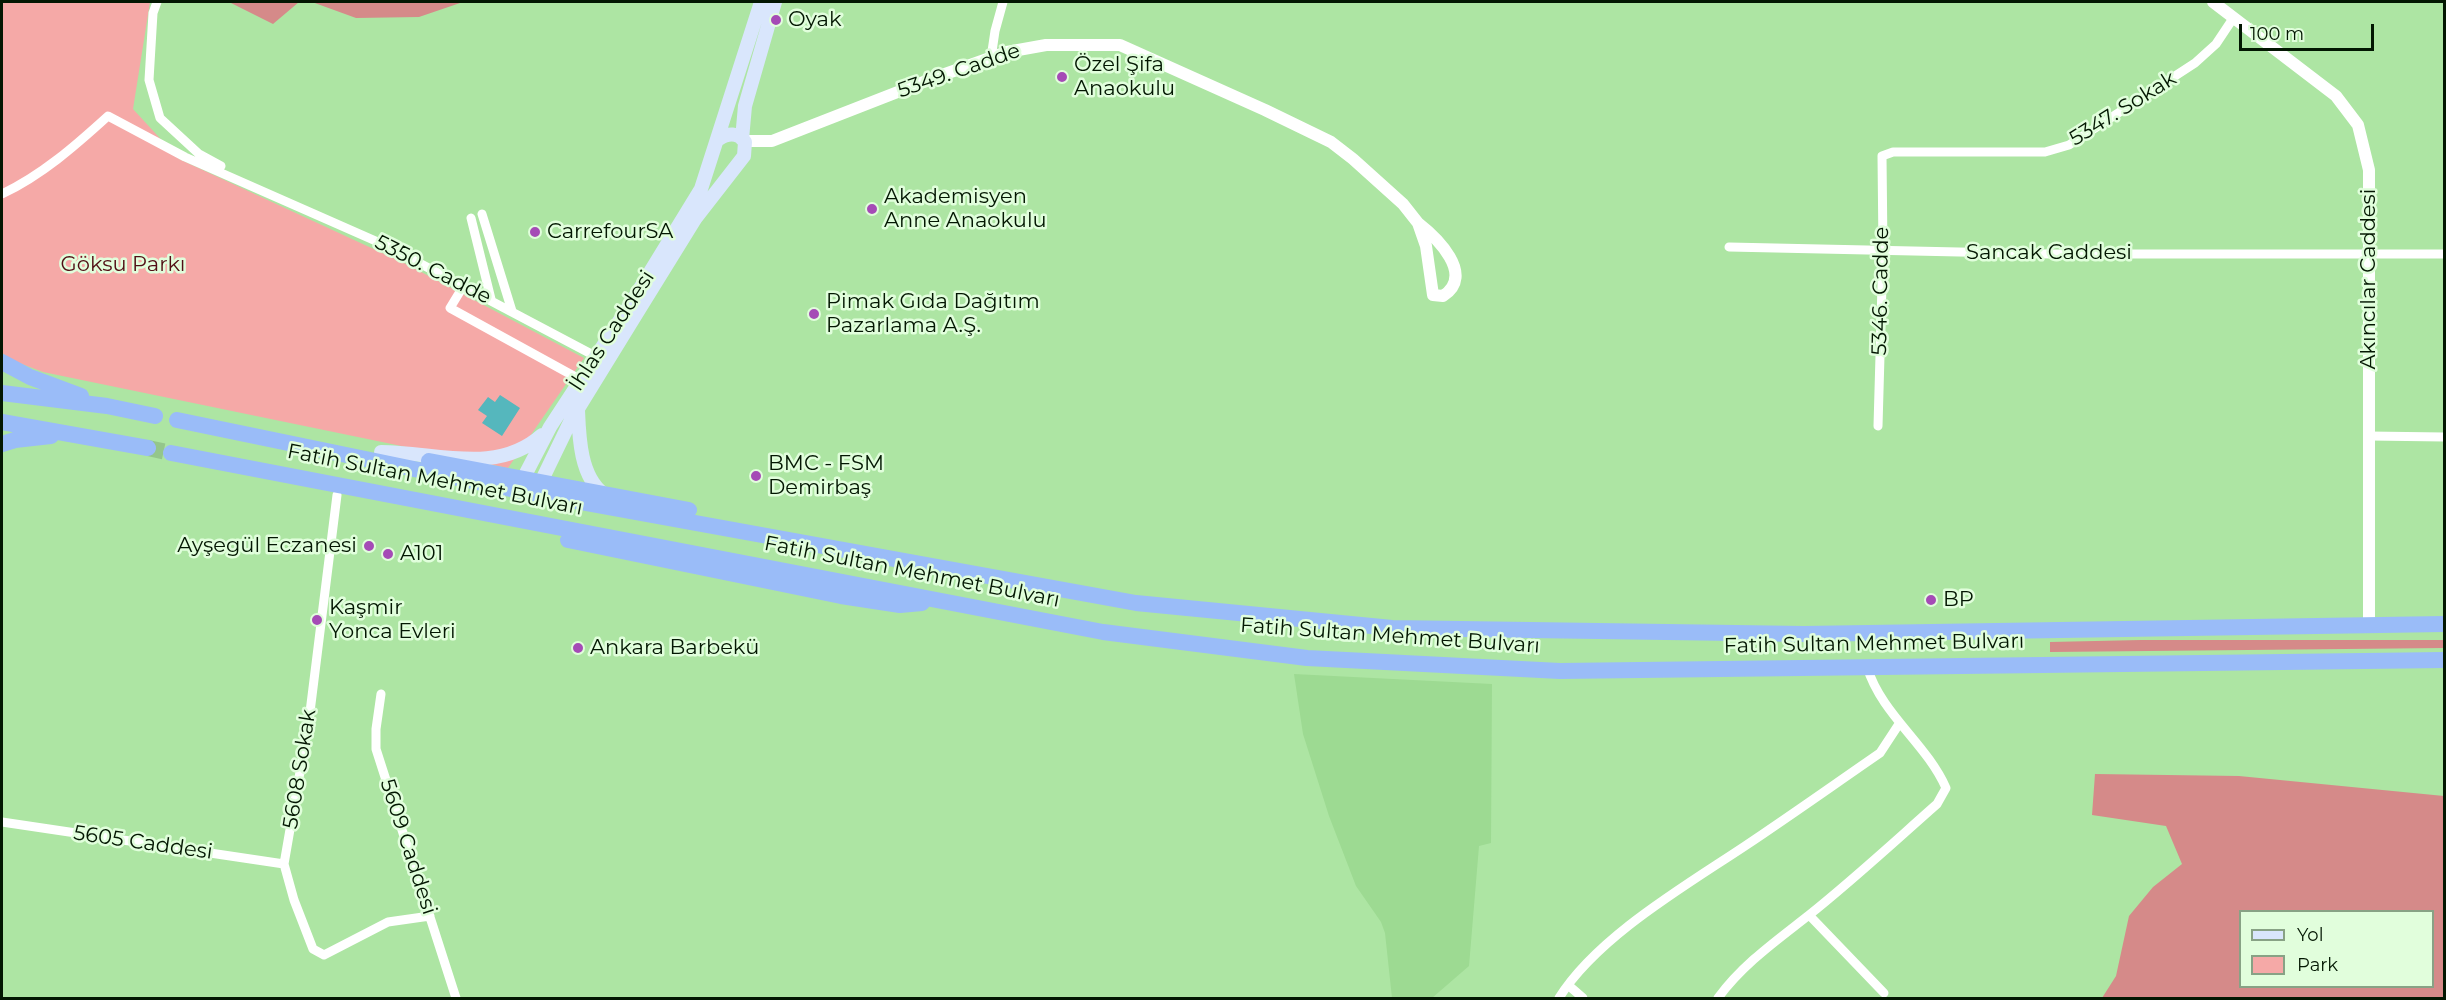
<!DOCTYPE html>
<meta charset="utf-8">
<style>
body{margin:0}
#map{position:relative;width:2446px;height:1000px;overflow:hidden;background:#ade5a3;font-family:Montserrat,sans-serif}
canvas{display:block}
.frame{position:absolute;inset:0;border:3px solid #031702;pointer-events:none}
.legend{position:absolute;left:2239px;top:910px;width:195px;height:78px;box-sizing:border-box;background:#e1fedc;border:2px solid #88a285;margin:0;padding:8px 10px;list-style:none;font-size:18px;color:#031702}
.legend li{display:flex;align-items:center;gap:12px;height:30px}
.legend b{width:30px;border:2px solid #88a285}
.scale{position:absolute;left:2239px;top:24px;width:135px;height:27px;box-sizing:border-box;border:3px solid #031702;border-top:0;padding-left:8px;font-size:18px;line-height:21px;white-space:nowrap;color:#031702;-webkit-text-stroke:4px #e1fedc;paint-order:stroke}
</style>
<div id="map">
<canvas width="2446" height="1000"></canvas>
<div class="frame"></div>
<ul class="legend">
<li><b style="height:8px;background:#d9e6fc"></b>Yol</li>
<li><b style="height:16px;background:#f5a9a7"></b>Park</li>
</ul>
<div class="scale">100 m</div>
</div>
<script>
const ctx = document.querySelector('canvas').getContext('2d');
ctx.lineJoin = 'round';
function fillPath(path, color) { ctx.fillStyle = color; ctx.fill(path, 'evenodd'); }
function trace(path, color, width, dash) { ctx.strokeStyle = color; ctx.lineWidth = width; ctx.lineCap = dash ? 'butt' : 'round'; ctx.setLineDash(dash || []); ctx.stroke(path); }
function drawText(font, color, halo, rows, align = 'center') {
  ctx.font = font + ' Montserrat,sans-serif'; ctx.lineWidth = 5; ctx.setLineDash([]); ctx.textBaseline = 'middle'; ctx.strokeStyle = halo; ctx.fillStyle = color; for (const [text, x, y, turn = 0] of rows) {
    ctx.save(); ctx.translate(x, y); ctx.rotate((+turn || 0) * Math.PI / 180); ctx.textAlign = isNaN(turn) ? turn : align; if (halo) ctx.strokeText(text, 0, 0); ctx.fillText(text, 0, 0); ctx.restore();
  }
}
const built = new Path2D(`
 M1294,674L1492,684L1491,843L1479,846L1469,966L1432,998H1392L1385,933L1381,922L1356,886L1329,816L1303,734Z`);
const green = new Path2D(`
 M2,2H150L133,109L179,159L406,264L584,358L508,468L43,372L14,361L2,353Z`);
const forest = new Path2D(`
 M229,2H299L273,24Z
 M312,2H463L419,17L356,18Z
 M2141,640H2444V648L2050,652V642Z
 M2095,774L2239,776L2444,796V998H2102L2116,976L2129,916L2153,887L2182,864L2166,826L2092,815ZM2240,912H2432V986H2240Z`);
const water = new Path2D(`
 M500,395L520,408L502,436L482,423L487,416L478,410L488,397L495,402Z`);
const trunkTunnel = new Path2D(`
 M148,448L171,453`);
const minor = new Path2D(`
 M157,2L153,13L149,80L160,118L199,154L221,166
 M991,58L995,31L1003,2
 M2,194C42,175 75,146 108,116L185,157L387,246L597,357
 M482,214L512,311
 M471,218L491,299
 M1729,247L2051,254H2444
 M464,285L450,308L581,380
 M1878,426L1883,250L1882,156L1893,152H2045L2069,145L2195,63L2216,44L2234,17
 M2369,436L2444,437
 M337,495L309,720L284,864L294,900L313,949L324,955L388,922L430,916
 M381,694L376,729V749L456,998
 M2,822L284,864
 M1809,915L1884,993
 M1568,985L1583,998
 M1559,998C1597,937 1685,886 1745,846C1790,816 1835,784 1880,753L1899,724
 M1718,998C1743,964 1776,941 1809,915C1853,880 1895,841 1937,804L1946,788C1926,743 1882,715 1867,667`);
const tertiary = new Path2D(`
 M2213,2L2336,96L2358,125L2369,170V625
 M743,141H772L931,79L1007,52L1046,45H1120L1265,110L1331,142L1353,159L1403,204L1418,223L1426,246L1433,295L1443,296C1476,275 1436,237 1418,223`);
const secondary = new Path2D(`
 M742,139L745,106L775,2
 M578,410C579,436 580,477 604,494
 M381,452C436,452 496,476 542,435
 M523,479L550,427L633,300L701,189L761,2
 M541,482L571,420L635,316L695,219L744,156L745,142C738,132 728,133 719,139`);
const trunk = new Path2D(`
 M2,362L30,377L81,396
 M2,393L107,406L155,416
 M177,420L525,492L1136,603L1392,628L1804,634L2444,624
 M2,422L148,448
 M2,444L15,440L51,436
 M171,453L1103,632L1307,658L1560,671L2444,660
 M429,461L689,510
 M568,540L841,596L900,605L922,603`);
const markers = [
 [776,20,6,"#a54bb6"],
 [1062,77,6,"#a54bb6"],
 [872,209,6,"#a54bb6"],
 [535,232,6,"#a54bb6"],
 [814,314,6,"#a54bb6"],
 [756,476,6,"#a54bb6"],
 [369,546,6,"#a54bb6"],
 [388,554,6,"#a54bb6"],
 [1931,600,6,"#a54bb6"],
 [317,620,6,"#a54bb6"],
 [578,648,6,"#a54bb6"]
];
const poiNames = [
 ["Oyak",788,20],
 ["Özel Şifa",1074,65],
 ["Anaokulu",1074,89],
 ["Akademisyen",884,197],
 ["Anne Anaokulu",884,221],
 ["CarrefourSA",547,232],
 ["Pimak Gıda Dağıtım",826,302],
 ["Pazarlama A.Ş.",826,326],
 ["BMC - FSM",768,464],
 ["Demirbaş",768,488],
 ["Ayşegül Eczanesi",357,546,"right"],
 ["A101",400,554],
 ["BP",1943,600],
 ["Kaşmir",329,608],
 ["Yonca Evleri",329,632],
 ["Ankara Barbekü",590,648]
];
const streetNames = [
 ["5349. Cadde",959,71,-19],
 ["5347. Sokak",2123,109,-32],
 ["Sancak Caddesi",2049,253],
 ["5350. Cadde",433,270,27],
 ["Akıncılar Caddesi",2369,279,-90],
 ["5346. Cadde",1881,291,-89],
 ["İhlas Caddesi",612,331,-57],
 ["Fatih Sultan Mehmet Bulvarı",435,480,11],
 ["Fatih Sultan Mehmet Bulvarı",912,572,11],
 ["Fatih Sultan Mehmet Bulvarı",1390,636,4],
 ["Fatih Sultan Mehmet Bulvarı",1874,644,-1],
 ["5608 Sokak",300,769,-81],
 ["5605 Caddesi",143,843,8],
 ["5609 Caddesi",408,847,72]
];
const parkNames = [
 ["Göksu Parkı",123,265]
];
fillPath(built, '#9dda92');
fillPath(green, '#f5a9a7');
fillPath(forest, '#d58a89');
fillPath(water, '#55b7bd');
trace(trunkTunnel, '#94c68b', 16, [16, 8]);
trace(minor, '#fff', 9);
trace(tertiary, '#fff', 12);
trace(secondary, '#d9e6fc', 14);
trace(trunk, '#9abcf8', 16);
for (const [x, y, r, color] of markers) { const dot = new Path2D(); dot.arc(x, y, r, 0, 2 * Math.PI); ctx.fillStyle = color; ctx.fill(dot); trace(dot, '#e1fedc', 2); }
drawText('21px', '#031702', '#e1fedc', poiNames, 'left');
drawText('21px', '#031702', '#e1fedc', streetNames);
drawText('21px', '#510e15', '#e1fedc', parkNames);
</script>
